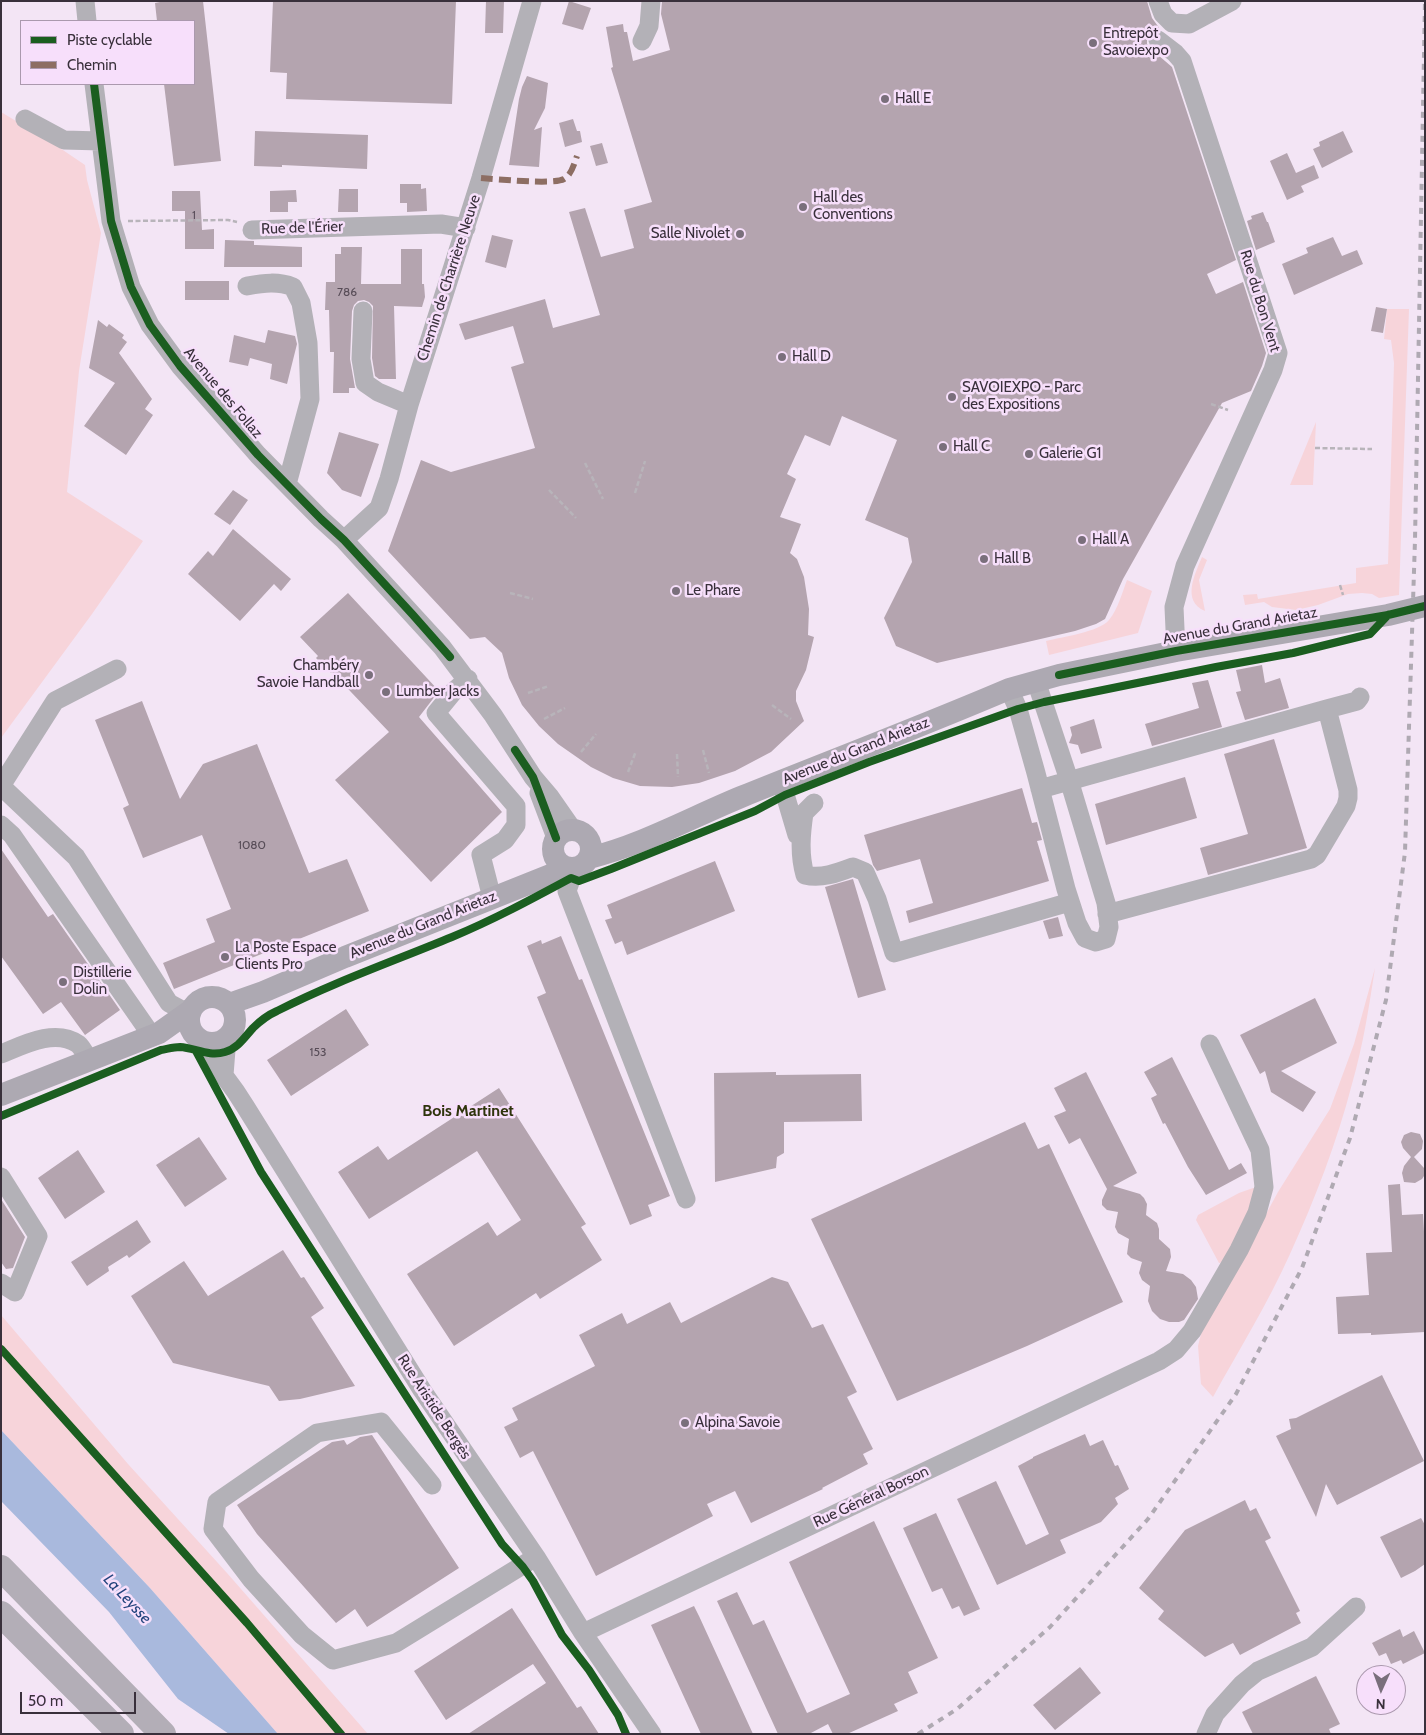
<!DOCTYPE html>
<meta charset="utf-8">
<style>
body{margin:0}
#map{position:relative;width:1426px;height:1735px;overflow:hidden;background:#f3e5f5;font-family:Cabin,sans-serif}
canvas{display:block}
.frame{position:absolute;inset:0;border:2px solid #39303b;pointer-events:none}
.legend{position:absolute;left:20px;top:20px;width:175px;height:65px;box-sizing:border-box;background:#f7dffb;border:1px solid #ab99ae;margin:0;padding:6px 9px;list-style:none;font-size:15px;color:#39303b}
.legend li{display:flex;align-items:center;gap:10px;height:25px}
.legend b{width:25px;border:1px solid #ab99ae}
.north{position:absolute;left:1356px;top:1665px;width:50px;height:50px;box-sizing:border-box;background:#f7dffb;border:1px solid #ab99ae;border-radius:50%;rotate:182deg;font-size:14px;font-weight:700;line-height:20px;text-align:center;color:#39303b}
.north::after{content:'';display:block;margin:auto;width:18px;height:22px;background:#7a6f7c;clip-path:polygon(50% 0,100% 100%,50% 72%,0 100%)}
.scale{position:absolute;left:20px;top:1692px;width:116px;height:22px;box-sizing:border-box;border:2px solid #39303b;border-top:0;padding-left:6px;font-size:15px;line-height:18px;white-space:nowrap;color:#39303b;-webkit-text-stroke:4px #f7dffb;paint-order:stroke}
</style>
<div id="map">
<canvas width="1426" height="1735"></canvas>
<div class="frame"></div>
<ul class="legend">
<li><b style="height:6px;background:#1b5e20"></b>Piste cyclable</li>
<li><b style="height:6px;background:#8d6e63"></b>Chemin</li>
</ul>
<div class="north">N</div>
<div class="scale">50 m</div>
</div>
<script>
const ctx = document.querySelector('canvas').getContext('2d');
ctx.lineJoin = 'round';
function fillPath(path, color) { ctx.fillStyle = color; ctx.fill(path, 'evenodd'); }
function trace(path, color, width, dash) { ctx.strokeStyle = color; ctx.lineWidth = width; ctx.lineCap = dash ? 'butt' : 'round'; ctx.setLineDash(dash || []); ctx.stroke(path); }
function drawText(font, color, halo, rows, align = 'center') {
  ctx.font = font + ' Cabin,sans-serif'; ctx.lineWidth = 5; ctx.setLineDash([]); ctx.textBaseline = 'middle'; ctx.strokeStyle = halo; ctx.fillStyle = color; for (const [text, x, y, turn = 0] of rows) {
    ctx.save(); ctx.translate(x, y); ctx.rotate((+turn || 0) * Math.PI / 180); ctx.textAlign = isNaN(turn) ? turn : align; if (halo) ctx.strokeText(text, 0, 0); ctx.fillText(text, 0, 0); ctx.restore();
  }
}
const green = new Path2D(`
 M1,112L51,142L85,165L87,180L101,233L79,371L67,492L143,541L92,614L1,738Z
 M1387,309H1409L1399,595L1379,598L1372,594L1362,593L1348,594L1318,605L1296,610L1272,607L1264,602L1245,605L1243,595L1257,594L1258,599L1356,583V568L1388,564L1394,363L1391,340L1384,339Z
 M1316,422L1313,485H1290Z
 M1202,557L1207,560L1199,580L1205,611C1181,601 1195,574 1202,557Z
 M1127,580L1152,591L1138,633L1049,655L1046,641C1062,637 1099,632 1109,620C1118,609 1122,593 1127,580Z
 M1375,968C1369,1007 1363,1046 1352,1084C1337,1142 1315,1199 1290,1254C1268,1303 1239,1350 1213,1397L1201,1384L1198,1346L1201,1334L1278,1192L1330,1109L1354,1044Z
 M1253,1188L1258,1189L1226,1262L1219,1263L1196,1220L1198,1215L1239,1193Z
 M1,1315L128,1464L227,1573L368,1734H278L150,1588L1,1430Z`);
const water = new Path2D(`
 M1,1430L150,1588L278,1734H229L178,1699L109,1612L1,1501Z`);
const building = new Path2D(`
 M165,1H203L221,161L174,166L164,84H194V21H157L155,3Z
 M273,1H456L452,104L286,99L287,73L270,72Z
 M486,1H504L503,33H485Z
 M569,1L591,8L583,30L562,24Z
 M662,1H1147L1152,18L1160,29H1154L1149,33L1147,38V44L1151,49L1172,67L1236,260L1207,274L1216,294L1243,282L1266,353L1262,366L1251,391L1222,403L1123,579L1105,619L1096,624L1075,631L937,663L896,646L884,618L912,562L908,538L865,520L897,440L842,416L830,446L805,435L787,474L796,479L780,517L801,524L790,553L797,559L804,577L809,609L808,635L814,637L806,670L796,691V701L804,721L771,752L735,771L699,783L672,787L640,786L613,778L591,767L558,744L539,726L522,705L509,678L502,653L485,637L470,639L388,551L421,460L451,472L535,448L511,367L524,363L513,326L465,340L459,324L545,299L553,328L600,315L569,212L585,208L601,257L634,248L624,210L652,202L611,68L613,67L606,27L623,24L624,32H627L633,61L670,50L661,14Z
 M527,76L548,83L545,108L534,130L542,127L539,167L509,165L519,99L522,87Z
 M573,119L577,131H580L582,142L565,147L559,123Z
 M255,131L368,135L367,169L282,165V167L254,166Z
 M1343,131L1353,152L1322,168L1313,149L1320,146L1319,142Z
 M602,143L608,163L596,166L590,146Z
 M1287,153L1296,173L1314,165L1319,178L1301,186L1304,192L1287,200L1270,161Z
 M400,184H421V189L426,188L427,211L407,212V203H400Z
 M339,189H358V212H338Z
 M296,190L297,202H288V212H270V191Z
 M172,191H200L202,230L214,229V249H185V211H172Z
 M1263,212L1267,222H1268L1275,242L1256,250L1247,221L1252,219L1251,216Z
 M492,235L513,240L506,268L485,262Z
 M1333,237L1342,256L1357,250L1363,264L1294,295L1282,264L1308,253L1306,248Z
 M225,240L254,241V245H256L302,247V267H224Z
 M341,247H362L361,284H401V249H422V284H424L425,297L422,307L394,306L396,379H379L375,376L372,358L373,306L369,302L364,300L358,301L354,305L352,311L350,359L355,388H349V393H333L334,352H330L329,310H325L326,282H335V254H341Z
 M185,281H229V300H185Z
 M1376,307L1387,309L1383,333L1371,331Z
 M98,320L107,327L109,324L124,335L122,338L127,342L119,353L152,399L145,409L153,415L126,455L84,426L115,383L89,368Z
 M268,330L295,336L297,344L287,384L270,379L272,364L250,358L248,366L229,362L234,335L265,343Z
 M339,432L379,444L361,497L342,490L327,473Z
 M233,490L248,500L230,525L214,514Z
 M233,529L291,579L281,591L274,584L240,621L188,574L208,551L213,556Z
 M348,593L439,691L419,717L502,812L431,882L335,780L389,732L332,672L331,673L316,658L318,656L300,637Z
 M1262,665L1265,683L1280,678L1289,708L1245,720L1236,692L1241,691L1236,670Z
 M1208,680L1222,727L1152,746L1145,724L1199,708L1192,683Z
 M142,701L180,799L203,764L257,744L309,873L347,859L369,911L174,989L163,963L215,942L206,919L231,909L202,835L143,858L123,808L129,805L95,720Z
 M1094,719L1102,748L1081,754L1078,745L1069,743L1072,735L1070,727Z
 M1274,739L1307,848L1208,875L1200,848L1248,834L1224,754Z
 M1185,777L1197,818L1106,845L1095,804Z
 M1022,788L1032,823L1037,822L1042,840L1037,841L1049,881L909,923L906,911L933,903L920,859L877,871L873,865L864,835Z
 M1,849L48,917L53,914L120,1010L85,1035L61,1002L43,1014L1,956Z
 M715,861L735,911L627,955L622,941L615,944L605,920L612,918L607,905Z
 M853,879L886,990L858,998L825,887Z
 M1058,917L1063,936L1049,939L1043,921Z
 M561,936L579,980L582,979L670,1196L648,1205L652,1216L630,1225L537,997L546,993L527,946L541,940L542,944Z
 M1315,998L1337,1043L1281,1071L1316,1092L1303,1112L1271,1092L1265,1071L1260,1074L1240,1035Z
 M346,1009L369,1045L291,1096L267,1060Z
 M1172,1057L1229,1170L1241,1163L1247,1173L1206,1195L1188,1167L1165,1123L1163,1124L1151,1098L1157,1095L1144,1072Z
 M776,1072V1075L861,1074L862,1121L784,1122V1153L777,1157L776,1168L715,1182L714,1073Z
 M1086,1072L1137,1173L1113,1186L1140,1194L1144,1198L1147,1204L1146,1215L1157,1223L1159,1229V1239L1170,1249L1171,1257L1166,1271L1183,1274L1191,1280L1196,1287L1198,1299L1184,1320L1179,1322H1169L1160,1319L1152,1311L1148,1301L1150,1286L1142,1280L1139,1273L1142,1262L1131,1258L1127,1254L1129,1239L1118,1233L1115,1227L1118,1212L1107,1210L1102,1205V1200L1107,1189L1080,1138L1069,1144L1054,1116L1066,1111L1054,1088Z
 M499,1088L586,1224L581,1227L602,1260L540,1299L536,1293L454,1346L407,1274L488,1222L497,1236L521,1220L477,1151L369,1219L338,1172L378,1146L388,1160Z
 M1025,1122L1038,1149L1049,1144L1123,1302L1027,1346L897,1401L811,1219Z
 M1411,1132L1420,1134L1423,1141L1422,1149L1414,1157L1424,1168V1176L1422,1179L1415,1183L1404,1182L1402,1173L1404,1166L1411,1157L1403,1148L1401,1142L1404,1135Z
 M199,1137L227,1179L185,1207L156,1165Z
 M78,1150L105,1192L65,1219L38,1178Z
 M1400,1184L1402,1215L1423,1214L1425,1249V1332L1371,1335V1333L1338,1334L1336,1297L1369,1295L1366,1253L1392,1252L1388,1185Z
 M1,1199L25,1237L13,1268L6,1269L1,1262Z
 M137,1220L151,1242L129,1258L127,1255L108,1267L109,1271L87,1286L71,1262Z
 M283,1250L301,1278L304,1277L324,1308L311,1317L355,1386L300,1399L279,1401L269,1386L173,1363L131,1296L184,1261L208,1296Z
 M772,1277L788,1282L812,1328L823,1324L857,1392L847,1397L873,1449L863,1454L868,1464L822,1488L823,1489L751,1523L735,1491L707,1504L713,1516L596,1576L533,1451L520,1458L504,1427L518,1420L512,1408L595,1366L579,1335L622,1313L627,1324L670,1302L681,1323Z
 M1382,1375L1424,1461L1337,1505L1326,1484L1316,1517L1276,1436L1291,1429L1289,1419L1296,1418Z
 M1085,1434L1090,1446L1103,1440L1115,1466L1118,1465L1129,1489L1115,1498L1118,1504L1101,1522L1060,1540L1066,1553L997,1585L957,1499L996,1481L1026,1545L1049,1534L1018,1466L1033,1458V1457Z
 M372,1435L459,1568L367,1627L355,1609L336,1623L257,1534L237,1505L332,1442L344,1440L347,1445L360,1437Z
 M1245,1500L1250,1511L1256,1508L1271,1538L1265,1541L1300,1611L1296,1613L1301,1623L1240,1655L1233,1643L1205,1657L1158,1619L1164,1611L1139,1588L1185,1530Z
 M936,1513L980,1609L964,1616L959,1606L952,1609L942,1588L932,1592L903,1528Z
 M1421,1518L1425,1525V1564L1415,1571L1401,1578L1380,1537Z
 M874,1521L938,1658L908,1672L918,1693L894,1704L898,1711L847,1734H833L828,1724L809,1734H778L717,1601L737,1592L753,1625L764,1620L807,1713L850,1694L789,1562Z
 M694,1606L699,1616L753,1734H701L651,1625Z
 M512,1608L577,1708L581,1706L599,1734H468L546,1683L533,1664L446,1720L414,1671Z
 M1400,1629L1403,1637L1414,1631L1425,1653L1403,1664L1401,1660L1391,1664L1386,1653L1379,1656L1372,1643Z
 M1080,1667L1101,1693L1055,1730L1033,1705Z
 M1316,1676L1340,1724L1329,1729L1331,1734H1253L1242,1712Z`);
const path = new Path2D(`
 M128,221L228,220L237,222
 M1211,404L1228,410
 M1315,448L1372,449
 M585,463L603,499
 M549,490L576,518
 M635,493L645,461
 M1340,585L1343,595
 M510,593L533,599
 M528,693L549,686
 M772,705L791,719
 M544,719L565,708
 M703,750L709,773
 M581,752L596,734
 M677,754L678,777
 M628,772L636,751`);
const minor = new Path2D(`
 M85,1L87,21
 M1158,1L1163,14L1172,23L1189,24L1232,1
 M1158,40L1175,53L1182,61L1278,353L1273,370L1185,566L1174,607L1176,651
 M642,41L649,26L651,1
 M94,84L111,221L131,287L150,325L180,366L258,455L321,519L344,540L442,647L493,715L533,777L550,797L573,830
 M25,119L64,140L101,141
 M252,230L441,224L466,228
 M247,286C264,283 278,281 293,287L301,303L308,343L310,399L287,484
 M363,311L361,359L365,383L378,392L409,405
 M344,540L379,508L389,479L409,405L481,178L532,1
 M117,669L55,701L1,786L76,857L169,1003L180,1009L190,1011
 M468,679L454,691L436,713L516,806V825L505,840L481,855L492,898
 M1009,689L1018,709L1036,773L1066,889L1077,923L1085,938L1096,942L1106,939L1109,927L1106,903L1069,780L1036,681
 M781,781L797,835
 M1040,789L1327,709L1357,701L1360,697
 M539,793L556,838
 M814,803L804,813C801,834 799,854 805,875C821,879 837,873 853,867L865,872L877,899L894,953L1070,902
 M1,825L12,835L152,1036
 M575,868L567,891L686,1199
 M1107,914L1311,859L1317,855L1346,806L1348,798V790L1327,709
 M203,1041C208,1061 213,1062 225,1077C232,1086 239,1096 245,1106L422,1390L536,1557L583,1633L652,1734
 M1,1054C23,1045 55,1028 78,1044C83,1048 86,1056 89,1061
 M224,1075L227,1037
 M1,1177L38,1236L15,1292L1,1283
 M432,1485L381,1422L317,1433L217,1502L213,1529L251,1579L302,1635L333,1660L396,1643L536,1557
 M583,1633L1159,1361L1176,1350L1192,1331L1239,1250L1257,1213L1264,1187L1260,1150L1210,1044
 M1206,1734L1215,1714L1242,1684L1258,1671L1312,1647L1356,1607`);
const major = new Path2D(`
 M553 849a19 19 0 1 1 38 0a19 19 0 1 1-38 0Z
 M589,858C642,845 690,818 741,797C830,761 920,727 1009,689L1059,675L1176,651L1388,615L1425,606
 M189 1020a23 23 0 1 1 46 0a23 23 0 1 1-46 0Z
 M229,1004L263,992L345,957L568,868
 M1,1095L159,1033L190,1011`);
const highway = new Path2D(`
 M1,1568L163,1734
 M1,1614L121,1734`);
const rail = new Path2D(`
 M918,1734L957,1709L1050,1627L1148,1519L1236,1394L1302,1268L1350,1138L1386,1000L1405,852L1415,540L1425,1`);
const quiet = new Path2D(`
 M481,178C496,179 553,185 564,179C572,174 574,164 577,156`);
const cycleway = new Path2D(`
 M94,84L111,221L131,287L150,325L180,366L258,455L321,519L344,540L413,615L450,657
 M1059,675L1176,651L1388,615L1425,606
 M515,750L533,777L556,838
 M196,1051L261,1172L502,1544L523,1567L533,1581L562,1635L589,1670L618,1715L626,1734
 M1,1116L161,1050C167,1049 174,1047 180,1047C195,1048 209,1057 225,1052C238,1048 244,1038 253,1028C260,1021 268,1015 277,1011C334,982 394,961 452,937C493,920 532,899 571,878L579,881L611,869L755,811L785,795L869,762L1018,709L1044,702L1216,667L1293,653L1370,634L1388,615
 M1,1349L247,1623L341,1734`);
const markers = [
 [1093,43,5,"#7a6f7c"],
 [885,99,5,"#7a6f7c"],
 [803,207,5,"#7a6f7c"],
 [740,234,5,"#7a6f7c"],
 [782,357,5,"#7a6f7c"],
 [952,397,5,"#7a6f7c"],
 [943,447,5,"#7a6f7c"],
 [1029,454,5,"#7a6f7c"],
 [1082,540,5,"#7a6f7c"],
 [984,559,5,"#7a6f7c"],
 [676,591,5,"#7a6f7c"],
 [369,675,5,"#7a6f7c"],
 [386,692,5,"#7a6f7c"],
 [225,957,5,"#7a6f7c"],
 [63,982,5,"#7a6f7c"],
 [685,1423,5,"#7a6f7c"]
];
const numberNames = [
 ["1",194,215],
 ["786",347,292],
 ["1080",252,845],
 ["153",318,1052]
];
const poiNames = [
 ["Entrepôt",1103,34],
 ["Savoiexpo",1103,51],
 ["Hall E",895,99],
 ["Hall des",813,198],
 ["Conventions",813,215],
 ["Salle Nivolet",730,234,"right"],
 ["Hall D",792,357],
 ["SAVOIEXPO - Parc",962,388],
 ["des Expositions",962,405],
 ["Hall C",953,447],
 ["Galerie G1",1039,454],
 ["Hall A",1092,540],
 ["Hall B",994,559],
 ["Le Phare",686,591],
 ["Chambéry",359,666,"right"],
 ["Savoie Handball",359,683,"right"],
 ["Lumber Jacks",396,692],
 ["La Poste Espace",235,948],
 ["Clients Pro",235,965],
 ["Distillerie",73,973],
 ["Dolin",73,990],
 ["Alpina Savoie",695,1423]
];
const streetNames = [
 ["Rue de l'Érier",302,228,-2],
 ["Chemin de Charrière Neuve",449,278,-72],
 ["Rue du Bon Vent",1260,301,73],
 ["Avenue des Follaz",223,393,50],
 ["Avenue du Grand Arietaz",1240,626,-10],
 ["Avenue du Grand Arietaz",856,751,-22],
 ["Avenue du Grand Arietaz",423,925,-22],
 ["Rue Aristide Bergès",434,1407,57],
 ["Rue Général Borson",871,1497,-25]
];
const neighbourhoodNames = [
 ["Bois Martinet",468,1111]
];
const waterNames = [
 ["La Leysse",127,1599,47]
];
fillPath(green, '#f7d4da');
fillPath(water, '#a9b9dd');
fillPath(building, '#b4a4af');
trace(path, '#b8b4ba', 2.5, [5, 2.5]);
trace(minor, '#b3b1b7', 19);
trace(major, '#ada9b2', 22);
trace(highway, '#b3aeb7', 26);
trace(rail, '#afa9b2', 4, [6, 6]);
trace(quiet, '#8d6e63', 6, [12, 6]);
trace(cycleway, '#1b5e20', 8);
for (const [x, y, r, color] of markers) { const dot = new Path2D(); dot.arc(x, y, r, 0, 2 * Math.PI); ctx.fillStyle = color; ctx.fill(dot); trace(dot, '#f7dffb', 2); }
drawText('12px', '#584d58', null, numberNames);
drawText('15px', '#39303b', '#f7dffb', poiNames, 'left');
drawText('15px', '#39303b', '#f7dffb', streetNames);
drawText('bold 16px', '#2f340c', '#f7dffb', neighbourhoodNames);
drawText('italic 16px', '#22447d', '#f7dffb', waterNames);
</script>
